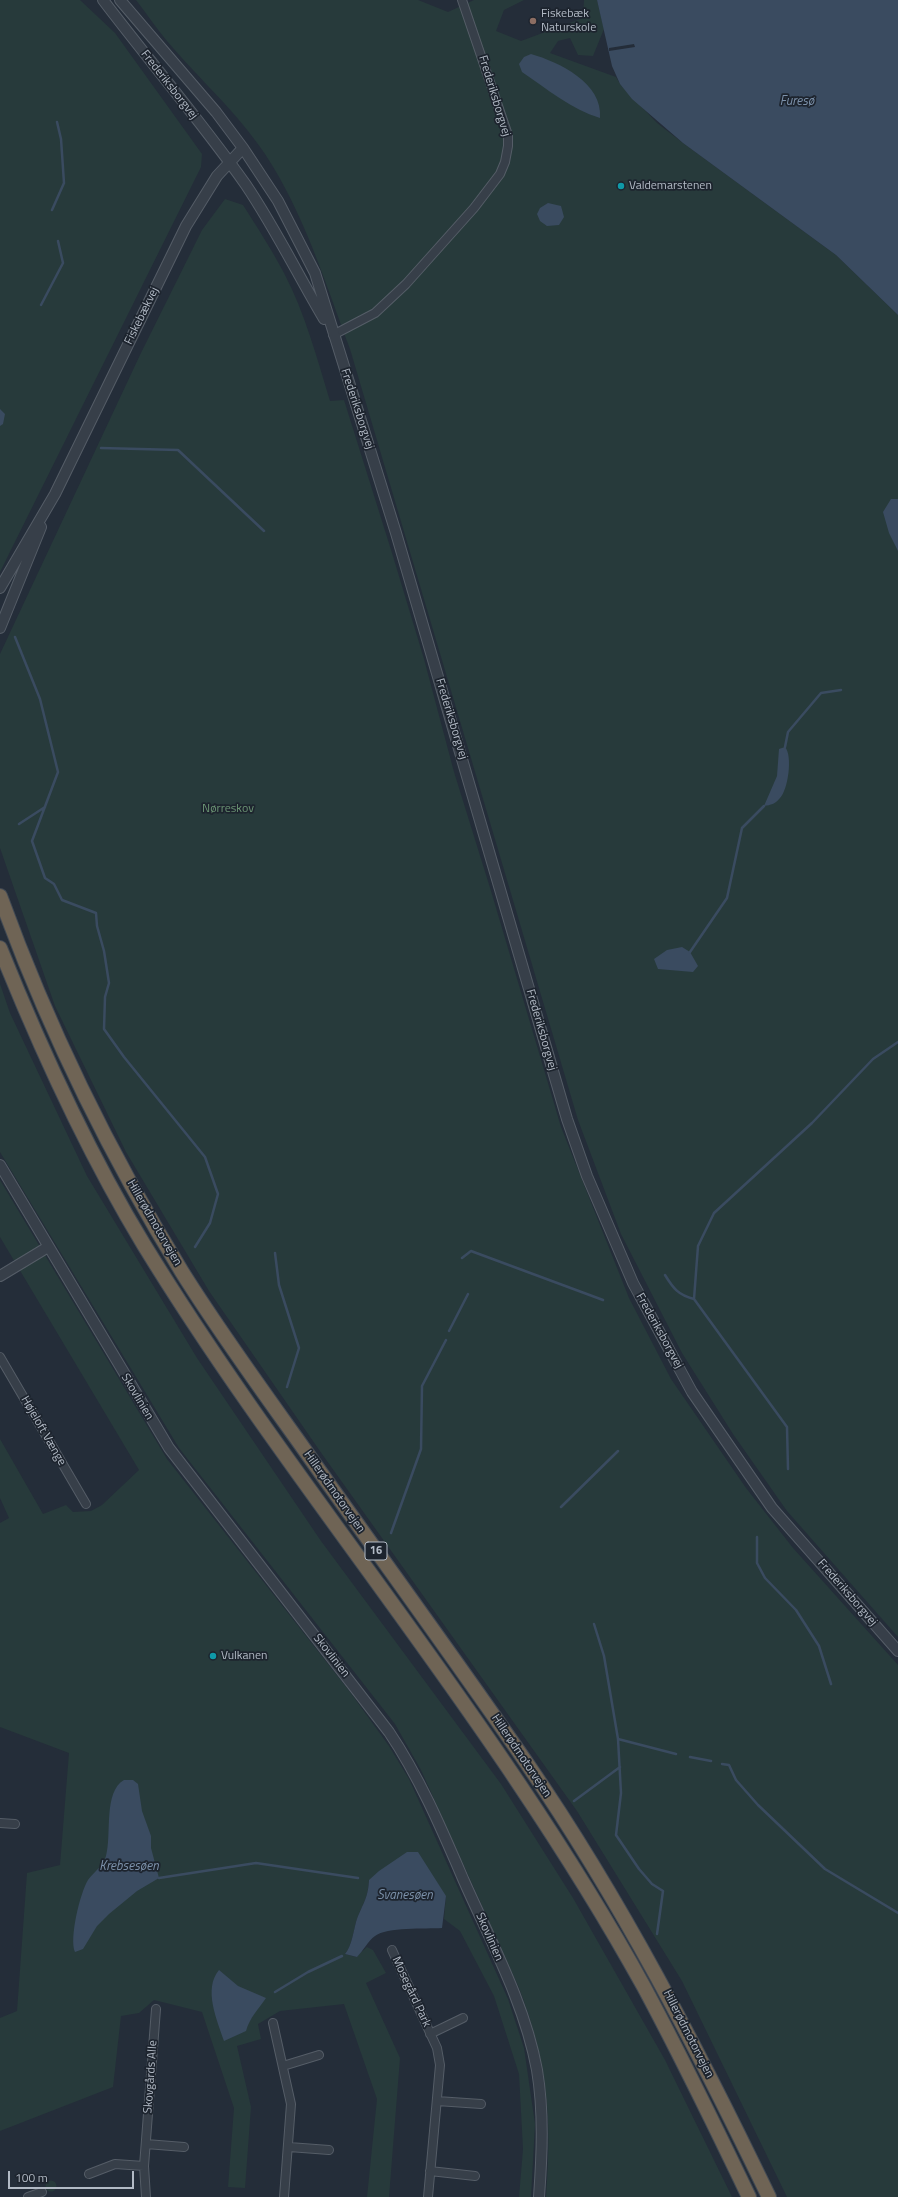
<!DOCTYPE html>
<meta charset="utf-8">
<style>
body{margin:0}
#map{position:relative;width:898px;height:2197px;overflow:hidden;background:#242d39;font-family:"Titillium Web",sans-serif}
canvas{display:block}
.scale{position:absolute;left:8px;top:2171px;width:126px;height:18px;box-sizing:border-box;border:2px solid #b2bac5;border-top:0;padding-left:5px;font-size:12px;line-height:14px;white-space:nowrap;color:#b2bac5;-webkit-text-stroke:3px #1d242e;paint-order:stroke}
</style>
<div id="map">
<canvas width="898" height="2197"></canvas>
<div class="scale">100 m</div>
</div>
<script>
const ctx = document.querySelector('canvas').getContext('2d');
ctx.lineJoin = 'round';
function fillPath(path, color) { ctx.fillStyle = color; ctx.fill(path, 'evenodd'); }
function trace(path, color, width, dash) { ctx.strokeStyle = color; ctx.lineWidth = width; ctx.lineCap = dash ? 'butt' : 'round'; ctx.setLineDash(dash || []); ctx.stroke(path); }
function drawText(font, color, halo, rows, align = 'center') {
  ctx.font = font + ' "Titillium Web",sans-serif'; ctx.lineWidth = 3.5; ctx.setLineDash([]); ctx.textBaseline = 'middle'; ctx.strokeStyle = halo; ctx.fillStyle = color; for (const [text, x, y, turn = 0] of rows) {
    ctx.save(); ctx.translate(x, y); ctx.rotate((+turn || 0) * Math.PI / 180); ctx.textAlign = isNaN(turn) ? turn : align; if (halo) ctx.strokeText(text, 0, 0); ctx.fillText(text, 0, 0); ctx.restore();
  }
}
const green = new Path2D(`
 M0,0H80L115,33L202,154L201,167L0,572Z
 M136,0H418L448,12L474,0H524L504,10L496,31L521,41L583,18L584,0H597L604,29L593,56L578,55L570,38L558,41L550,53L616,77L620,84L657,123L683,143L836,255L898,315V1637L787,1511L733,1434L682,1353L621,1234L578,1120L350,349C325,282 304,213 265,154C237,112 199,79 167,41C156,28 147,14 136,0Z
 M225,199L243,205C257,227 272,250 284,273C305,313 317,358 330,401L344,400L392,553L424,659L454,772L491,891L561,1127L629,1298L671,1379L746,1488L793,1548L898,1665V2197H787L682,1981L577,1811L322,1454L209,1291L126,1152L55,1006L0,848V654L140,355L202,230Z
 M0,984L10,1013L87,1176L197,1358L321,1541L501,1784L573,1898L665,2060L732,2197H546C552,2117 548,2063 519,1988L421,1770L395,1724L179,1448L0,1152Z
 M0,1180L167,1459L350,1692L389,1746L409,1779L508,1999L524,2048L535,2124L531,2197H519L523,2149L519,2074L494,1996L460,1931L444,1919L446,1896L369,1880C368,1900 362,1904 356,1922C353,1933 352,1945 345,1954L356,1957L367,1947L373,1950L386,1973L366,1983L400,2058L389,2197H367L377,2099L344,2004L280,2011L258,2024L261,2039L237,2046L251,2107L245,2188L228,2187L234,2108L202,2012L154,2000L139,2013L121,2016L113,2087L0,2131V2018L17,2011L27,1873L60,1865L69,1753L0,1727V1523L9,1518L0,1498V1439L43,1514L66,1505L73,1512L91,1511L102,1505L139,1470L0,1237Z
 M45.5 2186a5.5 5.5 0 1 1 11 0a5.5 5.5 0 1 1-11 0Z`);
const water = new Path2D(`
 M597,0H898V315L836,255L683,143L632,99L620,84L612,66Z
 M531,54C559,62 603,83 600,118C571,109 547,89 522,72L519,64L524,57Z
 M548,203L561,206L564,217L559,225L547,226L540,221L537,214L540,208Z
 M0,409L5,414L3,424L0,426Z
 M891,499H898V551L889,533L883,512Z
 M785,747C793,756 788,790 780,798C775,804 771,805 764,806L777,776L779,749Z
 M682,947L690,952L698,966L693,972L658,969L654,959L667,950Z
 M124,1780H133L138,1784L142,1811L151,1836V1848L159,1878L137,1891L109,1914L97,1926L83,1949L75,1952C69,1939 80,1893 88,1880C94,1872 103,1866 106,1856C112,1835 103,1792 124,1780Z
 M407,1852H418L446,1896L442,1928C425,1929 387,1927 375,1936C368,1941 363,1951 357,1957L345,1954C352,1945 353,1933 356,1922C362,1904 368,1900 369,1880L379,1871Z
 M219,1970L238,1986L266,1998C258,2010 250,2017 246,2031L224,2041C217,2020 203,1989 219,1970Z`);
const pier = new Path2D(`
 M634,44L635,47L609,51V48Z`);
const stream = new Path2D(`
 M52,210L64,183L61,139L57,122
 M41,305L63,263L58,241
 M101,448L178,450L264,531
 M15,637L40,699L58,772L32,841L45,878L54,884L62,900L96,913L97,926L104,951L109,983L105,997L104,1029L124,1057L205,1157L218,1194L210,1223L195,1247
 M785,747L788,732L821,693L841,690
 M19,824L45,807
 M690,952L727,898L742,828L764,806
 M275,1253L279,1285L299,1348L287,1387
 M462,1258L471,1251L603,1300
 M665,1275C673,1288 678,1295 694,1299L698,1246L714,1213L812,1123L873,1059L898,1042
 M694,1299L787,1427L788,1469
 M449,1331L468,1294
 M561,1507L618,1451
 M391,1533L421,1449L422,1386L446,1340
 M757,1537V1563L765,1578L796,1610L819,1646L831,1684
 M594,1624L604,1656L618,1739L621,1793L616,1835L639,1869L652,1884L663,1891L657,1934
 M618,1739L676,1754
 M690,1757L711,1761
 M722,1764L729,1765L736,1780L758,1805L825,1869L898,1913
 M574,1801L620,1767
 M159,1878L256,1863L358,1878
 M275,1992L308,1972L342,1956`);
const minor = new Path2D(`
 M333,335L375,313L406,284L474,208L500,174L505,162L508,146V135L462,0
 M0,1357L86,1504
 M0,1823L15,1824
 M392,1950L437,2048L440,2065L428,2197
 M273,2023L291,2104L284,2197
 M430,2034L463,2018
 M283,2066L319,2055
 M437,2101L481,2104
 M146,2144L184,2147
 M289,2147L329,2150
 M430,2171L475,2176
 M89,2174L115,2164L144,2166
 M28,2197L42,2192
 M146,2197L144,2166L156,2009`);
const tertiary = new Path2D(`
 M103,0C150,62 201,121 246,185C275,228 298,275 324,319
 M120,0L216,112L243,148L278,201L315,273L396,533L567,1119L587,1176L633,1283L692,1392L772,1508L898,1651
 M0,588L55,494L186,226L217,176L243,148
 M0,628L41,527
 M0,1165L169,1448L389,1732C420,1778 442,1830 464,1881C491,1942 525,2004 537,2070C544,2112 542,2155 539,2197
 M0,1276L48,1247`);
const motorway = new Path2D(`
 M0,896C48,1028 109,1153 182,1272C219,1331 259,1386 299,1442C375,1550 453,1656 528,1765C622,1902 697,2048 769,2197
 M0,948C41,1050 87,1151 144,1245C258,1431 396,1600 517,1781C562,1848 605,1916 644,1987C681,2056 715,2126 749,2197`);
const markers = [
 [533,21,4,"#8d6e63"],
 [621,186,4,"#0f9aa8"],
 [213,1656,4,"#0f9aa8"]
];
const shields = [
 [376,1551,22]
];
const shieldNames = [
 ["16",376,1551]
];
const poiNames = [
 ["Fiskebæk",541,14],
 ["Naturskole",541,28],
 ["Valdemarstenen",629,186],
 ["Vulkanen",221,1656]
];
const streetNames = [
 ["Frederiksborgvej",169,85,52],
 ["Frederiksborgvej",494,96,73],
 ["Fiskebækvej",142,316,-64],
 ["Frederiksborgvej",357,409,72],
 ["Frederiksborgvej",451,719,73],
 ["Frederiksborgvej",541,1030,74],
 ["Hillerødmotorvejen",154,1223,60],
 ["Frederiksborgvej",659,1331,61],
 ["Skovlinien",137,1397,59],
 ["Højeloft Vænge",43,1431,60],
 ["Hillerødmotorvejen",334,1492,55],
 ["Frederiksborgvej",847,1593,49],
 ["Skovlinien",331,1656,52],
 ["Hillerødmotorvejen",521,1756,56],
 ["Skovlinien",489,1937,66],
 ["Mosegård Park",411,1992,65],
 ["Hillerødmotorvejen",688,2034,63],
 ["Skovgårds Alle",151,2077,-86]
];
const parkNames = [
 ["Nørreskov",228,809]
];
const waterNames = [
 ["Furesø",797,102],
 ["Krebsesøen",129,1867],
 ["Svanesøen",405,1896]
];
fillPath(green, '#273a3b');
fillPath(water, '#3a4b60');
fillPath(pier, '#242d39');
trace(stream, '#3a4b60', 2.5);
trace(minor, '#555d67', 10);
trace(tertiary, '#555d67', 12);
trace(motorway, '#424a54', 16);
trace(minor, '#373f49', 8);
trace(tertiary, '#373f49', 10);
trace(motorway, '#6f6455', 14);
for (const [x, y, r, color] of markers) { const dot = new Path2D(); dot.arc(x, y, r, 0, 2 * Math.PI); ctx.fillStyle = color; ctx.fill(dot); trace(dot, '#1d242e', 1.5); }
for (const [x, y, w] of shields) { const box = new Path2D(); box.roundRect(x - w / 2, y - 9, w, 18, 3); ctx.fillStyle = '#1d242e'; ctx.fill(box); trace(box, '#b2bac5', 1); }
drawText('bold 11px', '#b2bac5', null, shieldNames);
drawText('12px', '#b2bac5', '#1d242e', poiNames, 'left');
drawText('12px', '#b2bac5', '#1d242e', streetNames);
drawText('12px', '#6b9474', '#1d242e', parkNames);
drawText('italic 13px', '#7c91aa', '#1d242e', waterNames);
</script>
